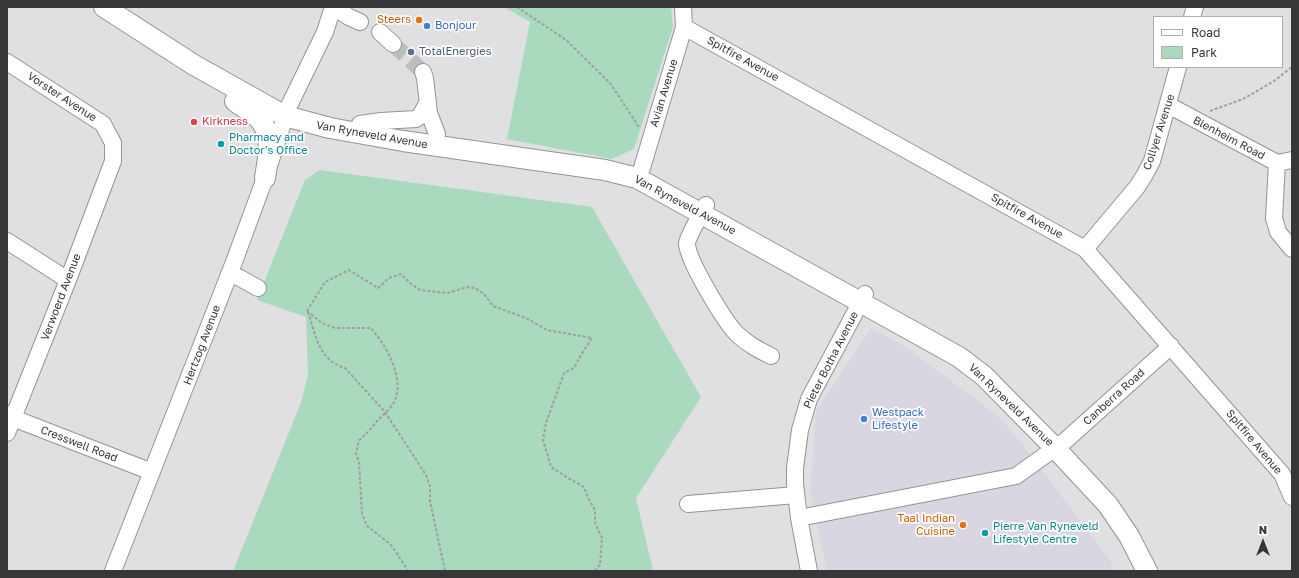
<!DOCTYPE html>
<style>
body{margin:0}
#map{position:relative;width:1299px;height:578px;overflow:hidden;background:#e0dfe2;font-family:"Golos Text",sans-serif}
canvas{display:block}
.frame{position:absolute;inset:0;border:8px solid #373638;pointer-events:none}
.legend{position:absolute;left:1153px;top:16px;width:130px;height:52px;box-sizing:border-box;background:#fff;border:1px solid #afafaf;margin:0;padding:5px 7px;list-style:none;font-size:12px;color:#373638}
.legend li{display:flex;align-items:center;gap:8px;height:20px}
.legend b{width:20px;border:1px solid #afafaf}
.north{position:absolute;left:1243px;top:522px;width:40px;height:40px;-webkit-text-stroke:3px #fff;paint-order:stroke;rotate:0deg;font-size:11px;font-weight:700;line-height:16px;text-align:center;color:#373638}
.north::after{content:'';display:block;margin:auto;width:14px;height:18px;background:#373638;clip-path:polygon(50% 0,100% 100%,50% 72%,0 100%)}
</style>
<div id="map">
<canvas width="1299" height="578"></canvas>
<div class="frame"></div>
<ul class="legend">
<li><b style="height:5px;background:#fff"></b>Road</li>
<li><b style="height:11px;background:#a9dabd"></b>Park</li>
</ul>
<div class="north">N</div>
</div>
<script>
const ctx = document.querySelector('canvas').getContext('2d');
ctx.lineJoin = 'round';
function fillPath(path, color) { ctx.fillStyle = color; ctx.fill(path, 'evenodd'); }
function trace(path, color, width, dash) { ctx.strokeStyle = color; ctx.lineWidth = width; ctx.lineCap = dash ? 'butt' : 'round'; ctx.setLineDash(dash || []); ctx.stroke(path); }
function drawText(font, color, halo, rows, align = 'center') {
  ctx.font = font + ' "Golos Text",sans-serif'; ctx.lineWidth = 3.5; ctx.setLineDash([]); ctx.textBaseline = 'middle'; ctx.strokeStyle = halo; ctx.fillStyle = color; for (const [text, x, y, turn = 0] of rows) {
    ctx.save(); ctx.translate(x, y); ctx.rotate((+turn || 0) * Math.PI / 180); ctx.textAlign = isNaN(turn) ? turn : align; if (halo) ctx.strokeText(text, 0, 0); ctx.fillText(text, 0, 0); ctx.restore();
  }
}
const built = new Path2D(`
 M871,328L903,345L997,415L1016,436L1111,562L1113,571H827L810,492L816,411Z`);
const green = new Path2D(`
 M504,7H671L673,27L634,149L612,159L507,139L530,22Z
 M320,170L592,207L701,397L636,498L653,571H233L301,403L308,375L306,317L257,300L305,180Z`);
const minorTunnel = new Path2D(`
 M393,44L423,72`);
const path = new Path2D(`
 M517,7L566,40L610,83L639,127
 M1210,111L1243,99L1274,81L1292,67
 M307,311L325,282L349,270L378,288L389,278L401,274L410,283L420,290L447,293L468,287L475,288L484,294L493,306L526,318L547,330L592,338L581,355L574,368L564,373L546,423L543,440L551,467L568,478L584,487L589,500L595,510V523L602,538L600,565L594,571
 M307,311L322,323L335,328H371C386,345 407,381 393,404C389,410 383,415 378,420C372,427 367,434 359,440L356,454L359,462L362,514L367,526L390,544L396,552L408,571
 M308,312C316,335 318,360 345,368L385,412L426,475L430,486V501L445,571`);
const minor = new Path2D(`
 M334,7L349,17L360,22
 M1192,17L1195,7
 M684,27L1085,249L1282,474L1292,497
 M380,32L393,44
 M7,62L103,124L113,143V161L68,280L7,433
 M423,72L425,78L429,113L437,134
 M1168,105L1277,163L1292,160
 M360,124L381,121L416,119L420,116L428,102
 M1277,163L1274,218L1278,232L1292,249
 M637,178L642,168L684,27L683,7
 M706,205C702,212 688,237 687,243C687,260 725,322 737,334C747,344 759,350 771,356
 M7,241L68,280
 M1085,249L1137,187L1144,176L1152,161L1178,67
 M229,274L240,278L258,288
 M7,414L13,418L152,472
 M688,504L796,495
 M799,518L1016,476L1065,441L1171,346
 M113,571L234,262L265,178L288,108L325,32L333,7
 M809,571L799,518L795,484V468L800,430L809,399L865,294`);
const major = new Path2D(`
 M104,7L194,65L285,116L330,128L403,141L605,170L637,178L959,357L984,376L1055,448L1108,505L1129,536L1147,571
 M235,101C241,106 249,110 255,115C275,131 268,157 265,178`);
const markers = [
 [419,20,4,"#e8710a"],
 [427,26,4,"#3f7fe0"],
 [411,52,4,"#5c6f8a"],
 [194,122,4,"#e0444e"],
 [221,144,4,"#0f9aa8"],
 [864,419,4,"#3f7fe0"],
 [963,525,4,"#e8710a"],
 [985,533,4,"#0f9aa8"]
];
const foodNames = [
 ["Steers",411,20],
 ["Taal Indian",955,519],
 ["Cuisine",955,532]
];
const shopNames = [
 ["Bonjour",435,26],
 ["Westpack",872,413],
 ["Lifestyle",872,426]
];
const serviceNames = [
 ["TotalEnergies",419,52]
];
const streetNames = [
 ["Spitfire Avenue",743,59,29],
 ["Avian Avenue",664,93,-73],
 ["Vorster Avenue",62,97,33],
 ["Collyer Avenue",1159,132,-72],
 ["Van Ryneveld Avenue",372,135,10],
 ["Blenheim Road",1229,138,28],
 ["Van Ryneveld Avenue",685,205,28],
 ["Spitfire Avenue",1027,216,29],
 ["Verwoerd Avenue",61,297,-69],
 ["Hertzog Avenue",202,345,-69],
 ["Pieter Botha Avenue",831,360,-63],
 ["Canberra Road",1114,397,-42],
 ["Van Ryneveld Avenue",1011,405,44],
 ["Spitfire Avenue",1254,442,50],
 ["Cresswell Road",79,444,21]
];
const healthNames = [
 ["Kirkness",202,122]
];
const cultureNames = [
 ["Pharmacy and",229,138],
 ["Doctor's Office",229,151],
 ["Pierre Van Ryneveld",993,527],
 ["Lifestyle Centre",993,540]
];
fillPath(built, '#d9d6e1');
fillPath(green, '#a9dabd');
trace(minorTunnel, '#bebdc0', 16, [16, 8]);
trace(minor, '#949396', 18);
trace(major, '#949396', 22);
trace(path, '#9e9d9f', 2, [3, 2]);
trace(minor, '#fff', 16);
trace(major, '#fff', 20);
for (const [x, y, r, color] of markers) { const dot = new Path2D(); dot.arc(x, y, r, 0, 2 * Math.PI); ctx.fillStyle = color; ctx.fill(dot); trace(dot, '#fff', 1.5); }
drawText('11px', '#c56008', '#fff', foodNames, 'right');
drawText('11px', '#366cbe', '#fff', shopNames, 'left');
drawText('11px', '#4e5e75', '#fff', serviceNames, 'left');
drawText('11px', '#373638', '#fff', streetNames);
drawText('11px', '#be3a42', '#fff', healthNames, 'left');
drawText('11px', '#0d838f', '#fff', cultureNames, 'left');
</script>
